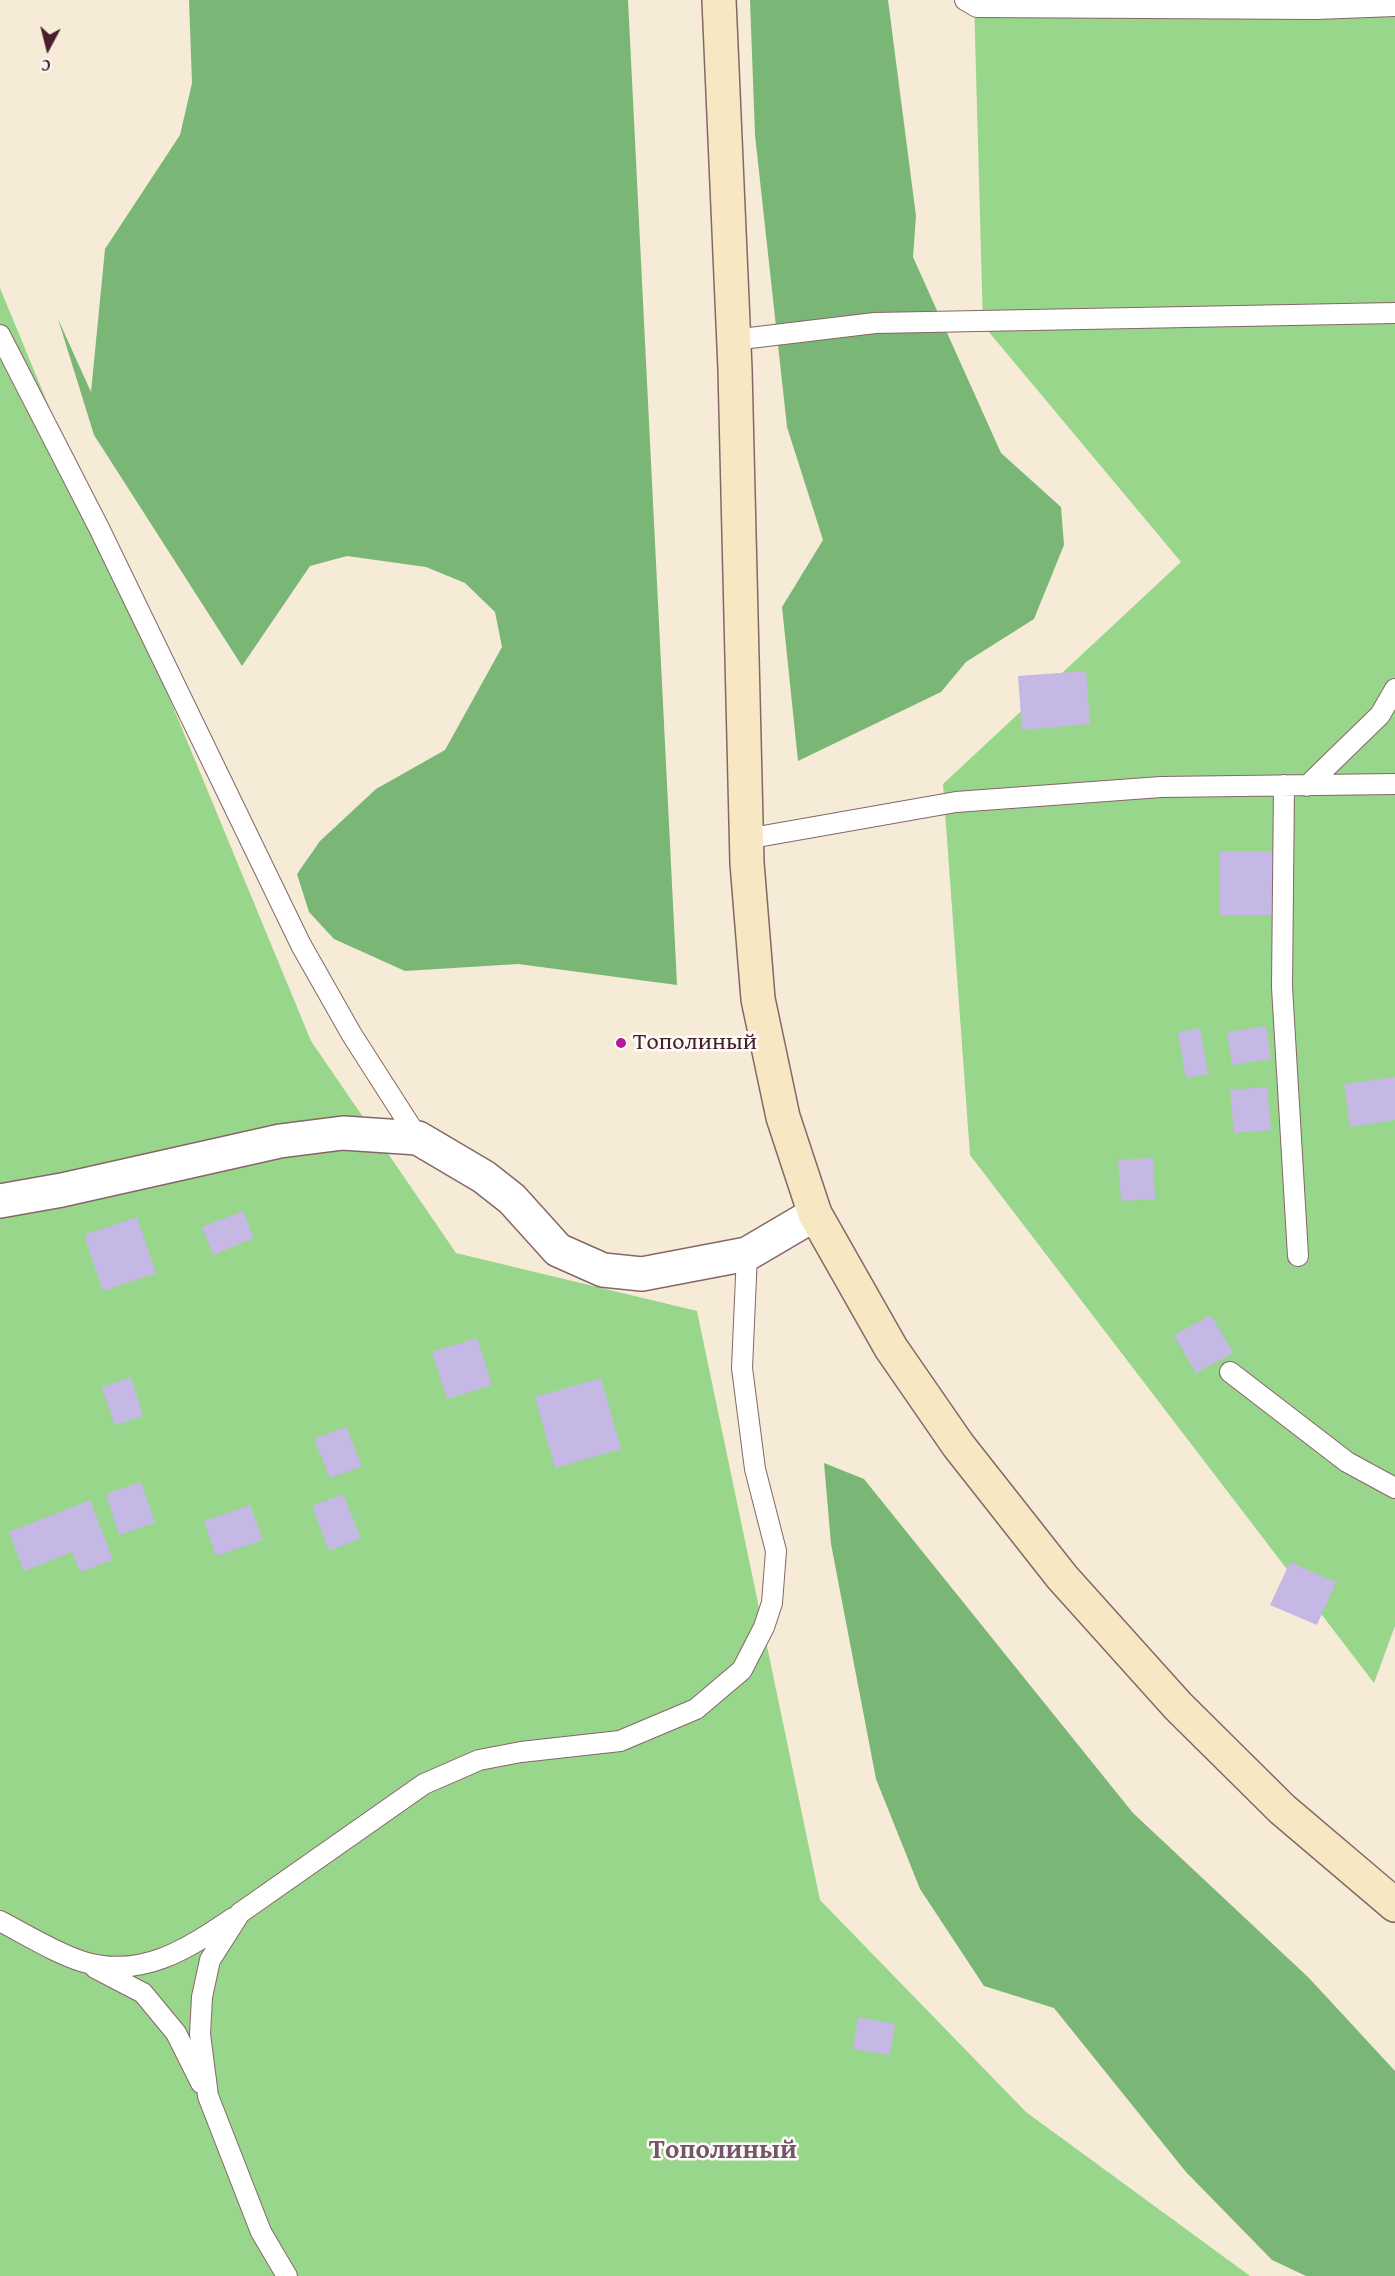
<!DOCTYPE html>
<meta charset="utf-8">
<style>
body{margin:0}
#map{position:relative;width:1395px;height:2276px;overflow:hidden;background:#f6ebd7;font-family:"Gentium Book Plus",serif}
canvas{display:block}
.north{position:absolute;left:18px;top:18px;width:60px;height:60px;-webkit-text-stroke:4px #fdfcf7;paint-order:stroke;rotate:187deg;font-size:16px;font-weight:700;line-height:24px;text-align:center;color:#4a1f2b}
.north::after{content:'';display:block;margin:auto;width:21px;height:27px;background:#4a1f2b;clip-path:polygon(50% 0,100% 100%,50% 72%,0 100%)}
</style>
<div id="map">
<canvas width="1395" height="2276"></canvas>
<div class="north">С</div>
</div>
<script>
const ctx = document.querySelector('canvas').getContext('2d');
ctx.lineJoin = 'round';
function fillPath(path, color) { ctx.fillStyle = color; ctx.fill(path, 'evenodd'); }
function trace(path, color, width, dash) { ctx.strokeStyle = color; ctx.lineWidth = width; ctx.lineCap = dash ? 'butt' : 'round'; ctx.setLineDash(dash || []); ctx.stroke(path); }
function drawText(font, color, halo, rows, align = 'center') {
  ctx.font = font + ' "Gentium Book Plus",serif'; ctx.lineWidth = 5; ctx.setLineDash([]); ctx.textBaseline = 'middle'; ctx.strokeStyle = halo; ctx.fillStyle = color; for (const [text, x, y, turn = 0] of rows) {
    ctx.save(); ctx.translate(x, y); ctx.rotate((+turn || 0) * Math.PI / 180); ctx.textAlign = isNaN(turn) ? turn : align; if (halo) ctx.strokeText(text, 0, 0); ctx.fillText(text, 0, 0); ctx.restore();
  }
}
const green = new Path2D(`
 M974,0H1395V1626L1374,1683L970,1155L943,784L1181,562L983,325Z
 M0,288L311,1041L456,1253L697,1311L820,1900L1026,2112L1250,2276H0Z`);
const forest = new Path2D(`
 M189,0H628L677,985L518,964L405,971L334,939L309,912L297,874L320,841L376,789L445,750L502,647L495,612L465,583L426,567L347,556L310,566L242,666L94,435L58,319L91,392L105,249L180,135L192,83Z
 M750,0H888L916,216L913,257L1001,453L1061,507L1064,545L1034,619L966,662L941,692L798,761L782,607L823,540L787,427L755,135Z
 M824,1463L864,1479L1133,1813L1309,1978L1395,2071V2276H1306L1272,2260L1186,2172L1054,2008L984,1986L920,1889L876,1779L831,1544Z`);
const building = new Path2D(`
 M1086,671L1090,724L1022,730L1018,676Z
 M1220,851H1273L1272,915H1220Z
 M1266,1026L1271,1059L1232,1065L1227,1032Z
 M1200,1028L1208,1074L1186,1078L1178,1032Z
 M1395,1077V1120L1350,1127L1344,1084Z
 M1267,1087L1271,1130L1234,1133L1230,1090Z
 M1153,1158L1155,1199L1121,1201L1118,1160Z
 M243,1211L254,1238L213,1255L202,1227Z
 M137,1217L156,1273L103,1291L84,1235Z
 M1211,1315L1233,1353L1196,1373L1174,1335Z
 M477,1338L492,1385L447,1399L432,1352Z
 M131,1377L143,1416L115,1425L102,1387Z
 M601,1378L621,1449L555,1468L535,1397Z
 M346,1427L362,1466L330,1478L314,1439Z
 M141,1482L155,1523L119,1535L106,1494Z
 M343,1494L361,1538L329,1551L312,1506Z
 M90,1500L113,1560L80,1572L72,1552L24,1571L9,1532Z
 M250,1505L263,1540L216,1556L204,1521Z
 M1290,1562L1336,1582L1317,1625L1270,1605Z
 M858,2017L895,2024L890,2055L853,2049Z`);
const lane = new Path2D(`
 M965,0L977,7L1316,9L1395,6
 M0,335L99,528L301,945L352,1035L418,1138
 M733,340L875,323L1395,313
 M1284,785L1282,987L1298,1256
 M1307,786L1380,715L1395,689
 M746,839L956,802L1161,787L1395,784
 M1230,1372L1347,1462L1395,1488
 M0,1921C25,1934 57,1954 84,1962C142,1979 187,1949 233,1918
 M95,1968L143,1993L176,2033L201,2083
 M287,2276L261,2232L208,2096L200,2034L202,1997L210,1960L240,1913L424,1784L479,1760L521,1752L620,1741L696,1709L742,1670L764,1627L772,1603L776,1551L755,1469L742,1368L747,1254`);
const street = new Path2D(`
 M0,1201L62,1190L280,1141L343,1133L418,1138L484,1177L512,1199L558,1250L603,1270L642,1274L747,1254L815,1214`);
const secondary = new Path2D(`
 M719,0L735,369L747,863L758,999L783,1117L815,1214L891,1348L958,1445L1062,1577L1178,1706L1282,1809L1395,1905`);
const markers = [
 [621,1043,6,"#b5179e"]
];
const poiNames = [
 ["Тополиный",633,1043]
];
const quarterNames = [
 ["Тополиный",723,2151]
];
fillPath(green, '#98d68b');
fillPath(forest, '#7ab777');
fillPath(building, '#c5b8e4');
trace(lane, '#866667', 22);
trace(street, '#866667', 36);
trace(secondary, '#866667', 36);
trace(lane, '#fff', 20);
trace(street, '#fff', 33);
trace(secondary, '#f7e8c3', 33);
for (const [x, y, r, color] of markers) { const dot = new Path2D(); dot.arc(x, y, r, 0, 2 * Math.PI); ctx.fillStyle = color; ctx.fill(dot); trace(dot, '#fdfcf7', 2); }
drawText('24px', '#4a1f2b', '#fdfcf7', poiNames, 'left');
drawText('bold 27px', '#75556c', '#fdfcf7', quarterNames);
</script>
